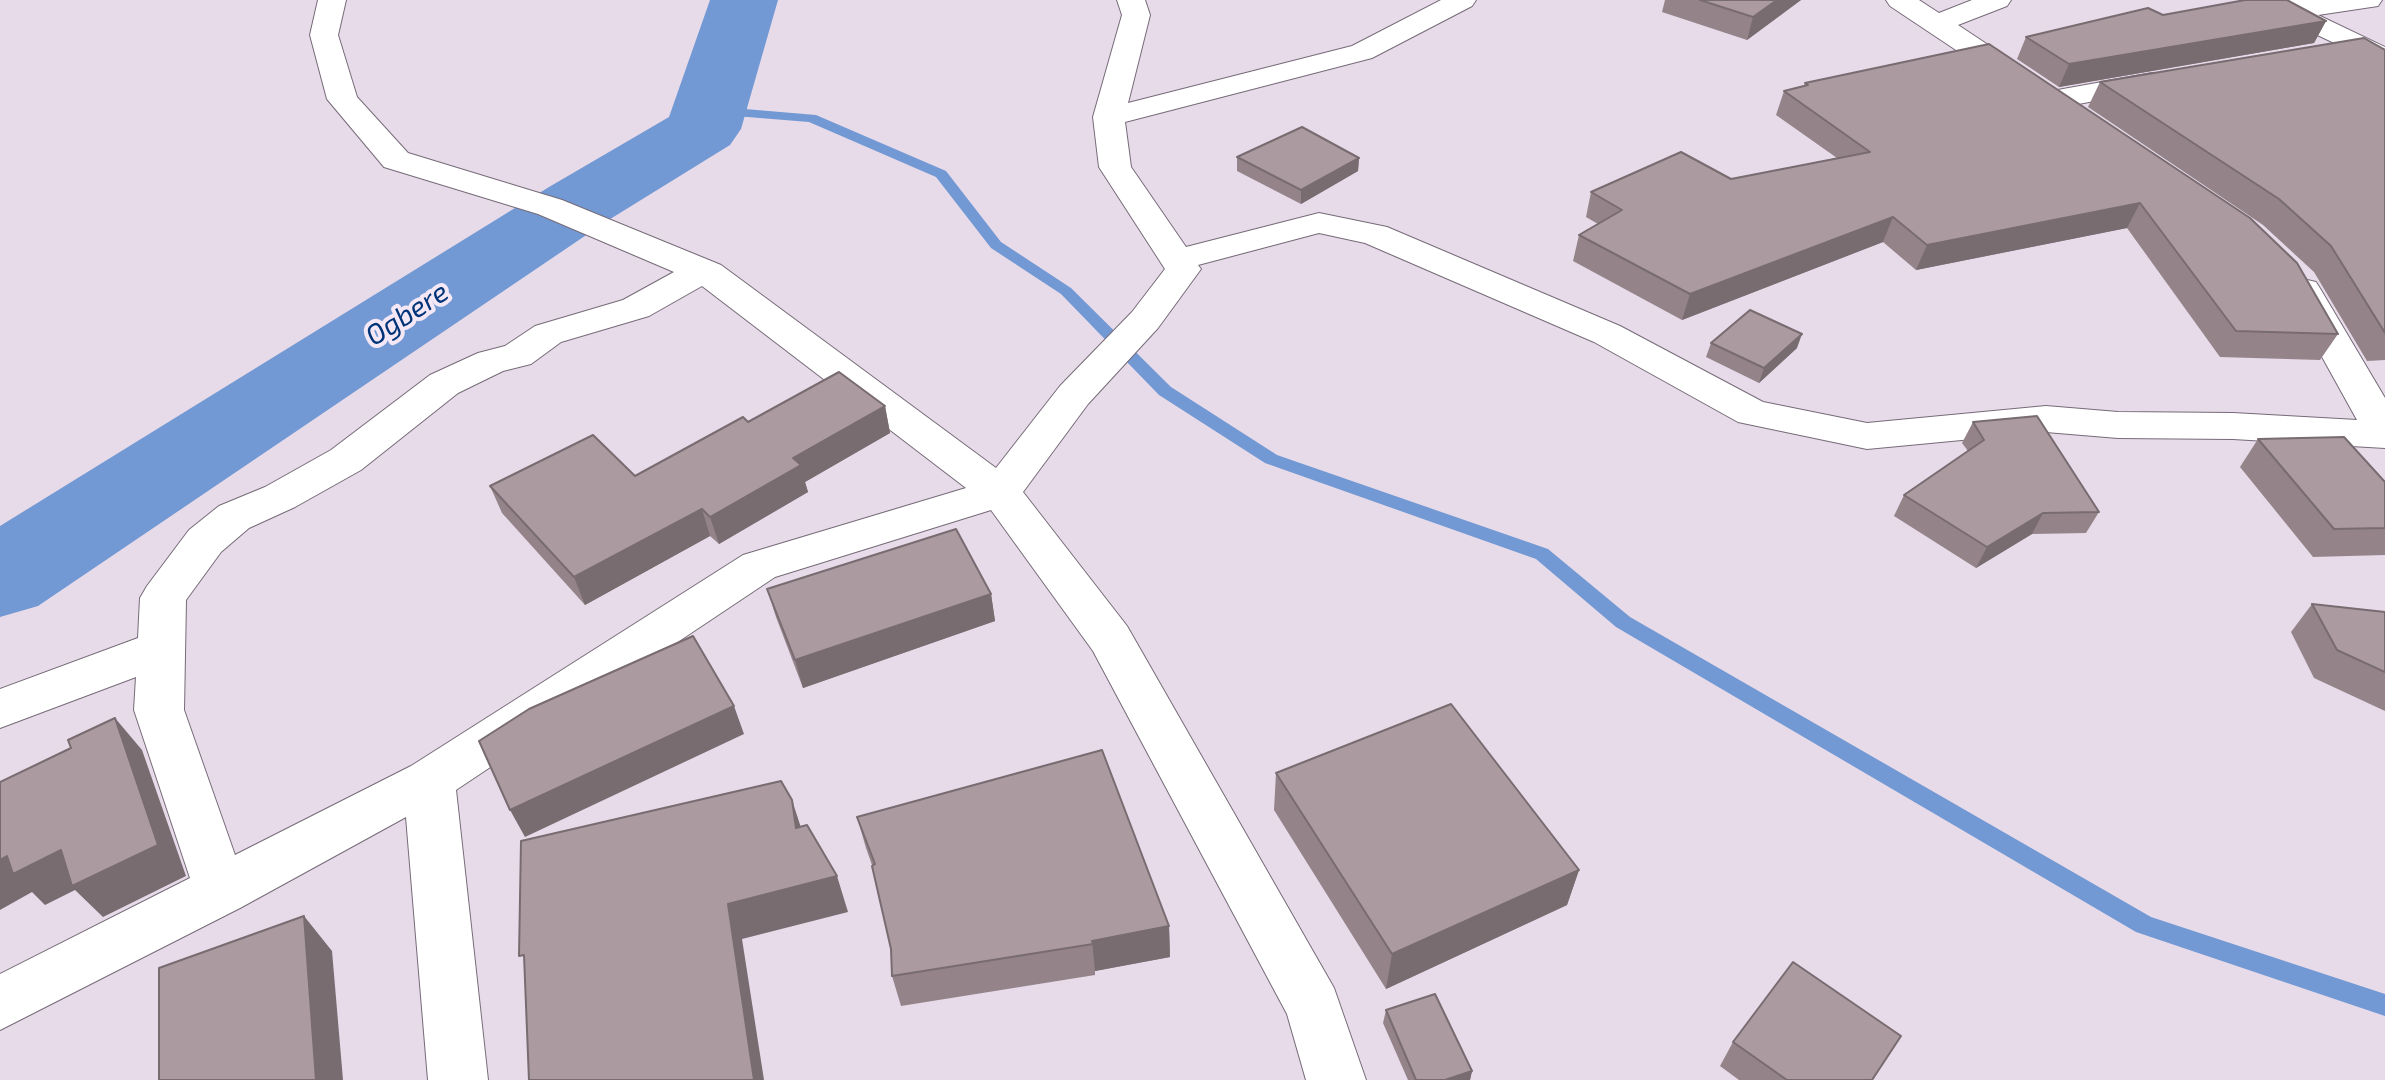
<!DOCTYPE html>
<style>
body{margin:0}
canvas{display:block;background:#e7dae9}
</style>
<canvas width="2385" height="1080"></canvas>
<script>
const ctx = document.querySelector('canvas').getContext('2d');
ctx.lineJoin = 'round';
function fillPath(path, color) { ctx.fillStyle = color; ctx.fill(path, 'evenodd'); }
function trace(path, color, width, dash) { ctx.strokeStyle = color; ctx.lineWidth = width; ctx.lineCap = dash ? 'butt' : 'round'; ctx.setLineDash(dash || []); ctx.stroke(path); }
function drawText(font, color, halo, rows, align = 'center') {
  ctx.font = font + ' "Exo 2",sans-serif'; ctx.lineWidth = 8; ctx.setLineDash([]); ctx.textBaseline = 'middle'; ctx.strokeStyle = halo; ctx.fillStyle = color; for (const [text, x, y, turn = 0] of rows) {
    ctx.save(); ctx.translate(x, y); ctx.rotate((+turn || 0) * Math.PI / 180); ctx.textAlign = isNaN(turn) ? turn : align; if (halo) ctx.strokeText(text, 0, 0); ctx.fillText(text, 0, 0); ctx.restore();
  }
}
const stream = new Path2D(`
 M733,108L816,115L946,171L1001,242L1071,288L1171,387L1277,455L1548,549L1630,617L2151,917L2385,994V1016L2136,932L1616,627L1536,559L1265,463L1159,395L1061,294L991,248L936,177L809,122L735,116L708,132L697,129Z`);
const river = new Path2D(`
 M710,0H778L741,129L730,145L607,221L38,606L0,617V526L549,187L669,117Z`);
const minor = new Path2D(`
 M318,0H346L338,35L357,97L408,153L562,200L721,265L996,468L1060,386L1132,312L1165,269L1099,167L1093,117L1122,15L1117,0H1145L1150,15L1128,103L1352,46L1441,0H1476L1472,6L1372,58L1125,122L1131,167L1186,247L1319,213L1387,227L1620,326L1763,402L1867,423L2046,406L2118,412L2233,413L2357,420L2285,290L2290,282L2303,279L2316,282L2321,290L2385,398V448L2233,439L2118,438L2046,432L1867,449L1738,422L1594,342L1365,243L1319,233L1198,265L1201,269L1158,328L1088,404L1023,492L1127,626L1334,988L1366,1080H1306L1287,1014L1093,651L991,510L775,577L456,790L488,1080H428L406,817L240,908L0,1030V974L190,878L134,710L136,677L0,728V689L138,638L140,598L147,586L189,530L219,506L265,487L331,450L430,375L478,353L505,346L535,326L623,300L674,272L538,214L384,167L327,99L310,35ZM702,286L966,488L743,555L411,766L235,855L184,710L186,600L221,552L249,528L295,507L361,470L458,393L503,371L531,364L561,342L649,316Z
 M1886,0H1919L1939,13L1972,0H2011L2007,6L1958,25L2032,74L2036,80L2032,86L2021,89L2010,86L1890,6Z
 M2252,0H2382L2378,6L2318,15L2385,47V67L2256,6Z
 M2152,73L2163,76L2167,82L2163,88L2052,109L2041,107L2037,100L2041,93L2052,91Z`);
const wall = new Path2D(`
 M1665,0H1801L1747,40L1662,12Z
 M2163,15L2326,21L2314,43L2059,87L2017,59L2026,37Z
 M1989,44L2338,334L2320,360L2220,357L2127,228L1916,270L1883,242L1682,320L1573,261L1579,235L1598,224L1586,217L1591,192L1731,179L1837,158L1776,115L1784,91L1804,86L1805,83Z
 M2385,50V360L2367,361L2314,272L2263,225L2088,107L2100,82Z
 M1237,157L1359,158L1358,171L1301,204L1237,171Z
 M1711,343L1797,348L1759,383L1706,357Z
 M885,406L890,433L805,482L808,492L719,544L710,536L585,605L502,513L490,486L635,476L748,422Z
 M1973,422L2099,512L2086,533L2032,534L1976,568L1894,516L1904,495L1968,451L1962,443Z
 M2258,439L2385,482V555L2313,557L2240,467Z
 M767,589L991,594L995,621L803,688L776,617Z
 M2312,604L2385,612V711L2314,678L2291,632Z
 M1276,773L1579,870L1567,905L1386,989L1274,810Z
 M857,817L1169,926L1170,957L1095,971V975L901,1006L892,976L891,949L872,865L866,848Z
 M1386,1010L1472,1071L1470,1080H1408L1383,1023Z
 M1733,1042L1872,1080H1739L1720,1066Z`);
const shadedWall = new Path2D(`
 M1777,0H1801L1747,40L1753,17Z
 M2326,21L2314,43L2059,87L2069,64Z
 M1359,158L1358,171L1301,204V190Z
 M2140,203L2127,228L1916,270L1927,245Z
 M1893,217L1883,242L1682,320L1690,294Z
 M1802,334L1797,348L1759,383L1764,368Z
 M885,406L890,433L805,482L808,492L719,544L710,517L793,458Z
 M702,509L710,536L585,605L574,577Z
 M2043,513L2032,534L1976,568L1987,547Z
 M991,594L995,621L803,688L795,660Z
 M734,706L744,734L525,837L510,810Z
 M115,718L142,750L186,876L103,917L75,890L45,905L32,892L0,910V860L7,856L61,850Z
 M792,800L804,837L796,828Z
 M1579,870L1567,905L1386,989L1392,954Z
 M837,876L848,912L742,939L764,1080H754L728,904Z
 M304,916L332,951L343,1080H316Z
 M1169,926L1170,957L1095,971L1092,941Z
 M1472,1071L1470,1080H1445Z`);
const building = new Path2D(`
 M1700,0H1777L1753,17Z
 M2245,0H2287L2326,21L2069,64L2026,37L2148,8L2163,15Z
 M2364,38L2385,50V333L2331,246L2279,199L2100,82Z
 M1989,44L2250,218L2297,263L2338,334L2236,331L2140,203L1927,245L1893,217L1690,294L1579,235L1622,210L1591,192L1681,152L1731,179L1870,152L1784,91L1808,85L1805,83Z
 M1302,127L1359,158L1301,190L1237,157Z
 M1750,310L1802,334L1764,368L1711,343Z
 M839,372L885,406L793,458L801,465L710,517L702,509L574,577L490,486L593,435L635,476L743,417L748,422Z
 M2037,416L2099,512L2043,513L1987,547L1904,495L1984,440L1973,422Z
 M2344,437L2385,482V528L2334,529L2258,439Z
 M956,529L991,594L795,660L767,589Z
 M2312,604L2385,612V672L2337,650Z
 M693,636L734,706L510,810L479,741L529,709Z
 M1451,704L1579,870L1392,954L1276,773Z
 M115,718L158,845L72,886L61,850L13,874L7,856L0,860V782L71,748L68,740Z
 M1102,750L1169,926L1092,941L1093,944L892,976L891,949L872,866L875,864L857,817Z
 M781,781L792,800L796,828L807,825L837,876L728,904L754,1080H529L524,955L519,956L521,841Z
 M304,916L316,1080H159V968Z
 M1793,962L1901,1036L1872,1080H1787L1733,1042Z
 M1435,994L1472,1071L1445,1080H1416L1386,1010Z`);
const waterNames = [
 ["Ogbere",407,314,-33]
];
fillPath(stream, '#7299d3');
fillPath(river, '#7299d3');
trace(minor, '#766b78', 2);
fillPath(minor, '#fff');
fillPath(wall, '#94848a');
fillPath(shadedWall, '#786c71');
fillPath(building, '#ac9aa1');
trace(building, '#786c71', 2);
drawText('italic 28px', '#003478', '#f4e7f6', waterNames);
</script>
